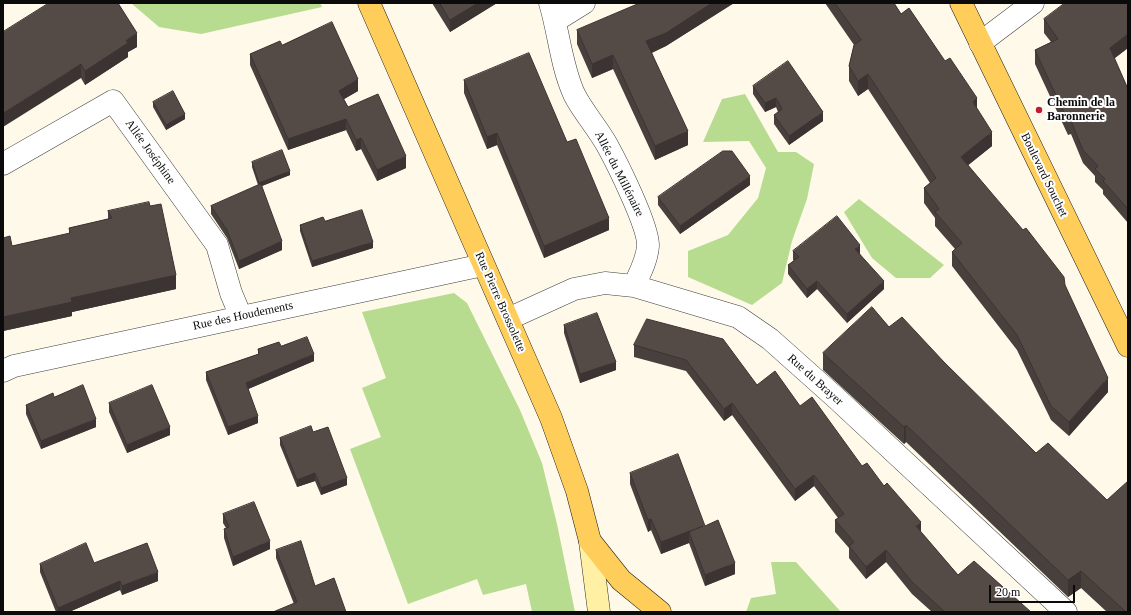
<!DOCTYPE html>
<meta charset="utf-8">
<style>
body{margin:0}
#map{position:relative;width:1131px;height:615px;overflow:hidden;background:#fff9e9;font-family:Georgia,serif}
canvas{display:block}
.frame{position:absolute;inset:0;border:4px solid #0b0b0b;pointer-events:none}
.scale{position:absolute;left:989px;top:585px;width:86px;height:18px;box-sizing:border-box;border:2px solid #0b0b0b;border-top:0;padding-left:5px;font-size:12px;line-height:14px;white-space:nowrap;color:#0b0b0b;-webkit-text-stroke:3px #fff;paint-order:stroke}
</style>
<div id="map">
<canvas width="1131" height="615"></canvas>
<div class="frame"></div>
<div class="scale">20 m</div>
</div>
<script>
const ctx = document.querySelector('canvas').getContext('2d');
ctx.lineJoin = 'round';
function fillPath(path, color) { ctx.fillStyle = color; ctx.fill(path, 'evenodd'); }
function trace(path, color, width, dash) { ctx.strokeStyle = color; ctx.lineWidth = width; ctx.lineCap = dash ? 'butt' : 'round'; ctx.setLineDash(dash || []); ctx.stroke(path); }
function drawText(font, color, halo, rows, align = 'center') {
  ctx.font = font + ' Georgia,serif'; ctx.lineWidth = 4; ctx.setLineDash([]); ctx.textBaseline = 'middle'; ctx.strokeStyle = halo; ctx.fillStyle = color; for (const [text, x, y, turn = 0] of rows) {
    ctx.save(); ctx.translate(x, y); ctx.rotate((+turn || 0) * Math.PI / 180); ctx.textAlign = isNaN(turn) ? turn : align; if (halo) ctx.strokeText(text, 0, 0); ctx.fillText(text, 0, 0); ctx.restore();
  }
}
const forest = new Path2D(`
 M131,3H320L322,7L201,34L159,27Z
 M745,94L778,152H796L814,164L807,199L792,241L782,283L752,305L688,277V251L728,235L758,198L766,168L749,141L703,142L722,99Z
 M859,199L944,265L930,278H896L872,258L844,212Z
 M454,293L467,303L520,410L542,463L557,524L575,612H532L526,584L483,595L477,579L408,604L350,449L381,437L362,388L386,378L362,312Z
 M771,562H796L841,612H746L751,598L776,594Z`);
const street = new Path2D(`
 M550,3C559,33 561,65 574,94C583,112 597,127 607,145C617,163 649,227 648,246C647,260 640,273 634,286
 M555,21L584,3
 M980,43L1033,3
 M3,164L113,101L217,245L231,293L241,317
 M508,319L574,289L605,283L634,286L738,317L770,339L835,397L1066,612
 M3,371L14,366L483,265`);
const secondary = new Path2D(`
 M590,541L599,612`);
const primary = new Path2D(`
 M369,3L551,418L577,491L590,541L621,580L660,612
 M961,3L1128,346`);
const wall = new Path2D(`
 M432,3H497L450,32Z
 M640,3H734L666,46L652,53L688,145L655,160L613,69L592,78L577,44V30Z
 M825,3H894L901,14L977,109L992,146L968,165L1065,285L1108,392L1069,436L1051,420L1017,350L952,266V252L955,249L935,226V218L924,203V188L930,183L868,89L858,96L849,81V66L854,45Z
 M1128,3V48L1114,58L1128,89V223L1103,194V190L1095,182V176L1083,163L1071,134L1068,135L1035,64V50L1051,42L1044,33V19Z
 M3,32L137,47L128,52V57L85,85L81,78Z
 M282,45L358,91L344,99L348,107L406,168L377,181L361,149L356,151L346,130L288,150L250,65V54Z
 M464,80L567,142L609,230L544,258L497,145L487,149L464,93Z
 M753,86L823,121L789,145L774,124V115L778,112L776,107L765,112L753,94Z
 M153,102L185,119L166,130L153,107Z
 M252,162L290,175L262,186L282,250L239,269L227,238L211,214V206L258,185L252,167Z
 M750,185L680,234L658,205V197Z
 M150,206L176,289L72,312V316L3,331V238L12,246L69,234V228L108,219V211Z
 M325,221L373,248L312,267L300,231V225Z
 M793,251L860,253V254L884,289L847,323L817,289L807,298L788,274V265L794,261L793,260Z
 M872,307L1128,612H1107L1081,588L1068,597L906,442L904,444L823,370V353Z
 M647,319L757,385L800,406L862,466L884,486L921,532L958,575L1031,612H932L912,594L886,562L866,579L849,558V548L835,532V520L838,518L814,486L795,501L732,415L724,421L686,371L634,357V345Z
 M564,325L616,370L580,383L564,333Z
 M281,346L314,361L248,389L258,423L228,435L206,380V372L258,354V349Z
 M54,397L96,427L41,449L26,414V405Z
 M109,403L170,435L127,453L109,412Z
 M313,432L347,485L321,495L315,481L297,487L280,445V438Z
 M630,473L735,574L705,586L689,543L661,554L651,530L648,532L630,484Z
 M223,514L270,549L233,566L224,538V529L226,528L223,523Z
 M276,550L315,586L346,612L294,604L276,558Z
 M94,563L158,581L122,595L120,590L69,612H56L40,572V564Z`);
const shadedWall = new Path2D(`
 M478,3H497L450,32V20Z
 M712,3H734L666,46L646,55V41Z
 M137,33V47L128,52V57L85,85V71L126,40Z
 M1128,34V48L1110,62V48Z
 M613,55V69L592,78V64Z
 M81,64V78L3,127V113Z
 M868,74V89L858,96V81Z
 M358,79V91L339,102V91Z
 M776,98V107L765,112V103Z
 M977,98V112L973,102Z
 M823,112V121L789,145V136Z
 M185,114V119L166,130V125Z
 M346,119V130L288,150V139Z
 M688,131V145L655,160V146Z
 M992,132V146L961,171V157Z
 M497,133V145L487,149V137Z
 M361,138V149L356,151V140Z
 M406,156V168L377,181V170Z
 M290,171V175L259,187V183Z
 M750,176V185L680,234V226Z
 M609,218V230L544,258V246Z
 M282,241V250L239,269V261Z
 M373,242V248L312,267V261Z
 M860,245V253L855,258V249Z
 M176,275V289L72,312V316L3,331V317L71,298Z
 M817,281V289L807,298V289Z
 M884,281V289L847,323V314Z
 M314,354V361L246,390V383Z
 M616,362V370L580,383V374Z
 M1108,378V392L1069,436V422Z
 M732,403V415L724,421V409Z
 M258,416V423L228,435V427Z
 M96,419V427L41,449V441Z
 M906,425V442L904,444V427Z
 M170,427V435L127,453V445Z
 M315,473V481L297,487V480Z
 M814,475V486L795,501V489Z
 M347,478V485L321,495V488Z
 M651,519V530L648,532V520Z
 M921,522V534L916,526Z
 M703,526L689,532V543L661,554V542Z
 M270,541V549L233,566V557Z
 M886,550V562L866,579V567Z
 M735,563V574L705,586V575Z
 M1081,571V588L1068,597V580Z
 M158,572V581L122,595V586Z
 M120,581V590L69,612H58V608Z`);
const building = new Path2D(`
 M49,3H118L137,33L126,40L128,43L85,71L81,64L3,113V32Z
 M440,3H478L450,20Z
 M640,3H712L666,33L646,41L688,131L655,146L613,55L592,64L577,30Z
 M835,3H894L901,14L909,8L945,61L950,58L977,98L973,102L992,132L961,157L1023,230L1026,228L1064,277L1065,285L1108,378L1069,422L1051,406L1017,335L952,252L962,243L935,212L939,209L924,188L936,178L868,74L858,81L849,66L854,45L861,40Z
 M1065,3H1128V34L1110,48L1128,89V209L1103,181L1105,179L1095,169L1098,166L1083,150L1071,121H1068L1035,50L1058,39L1044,19Z
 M332,22L358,79L339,91L348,107L378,94L406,156L377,170L361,138L356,140L346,119L288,139L250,54L280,41L282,45Z
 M529,53L567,142L576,139L609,218L544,246L497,133L487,137L464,80Z
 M788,61L823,112L789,136L774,115L782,109L776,98L765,103L753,86Z
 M173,91L185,114L166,125L153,102Z
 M282,150L290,171L259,183L252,162Z
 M723,151H732L750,176L680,226L658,197Z
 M261,184L282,241L239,261L227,230L211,206Z
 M149,202L150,206L161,204L176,275L71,298L72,302L3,317V238L10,236L12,246L70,233L69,228L112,218L108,211Z
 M362,210L373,242L312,261L300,225L323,217L325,221Z
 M837,216L860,245L855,249L884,281L847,314L817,281L807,289L788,265L799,257L793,251Z
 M872,307L889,327L902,317L944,362L1036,453L1048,443L1107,500L1128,481V612H1126L1081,571L1068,580L906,425L904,427L823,353Z
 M597,313L616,362L580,374L564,325Z
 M647,319L723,339L757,385L775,371L800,406L812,397L862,466L867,463L884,486L887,483L921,522L916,526L958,575L974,561L1031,612H945L912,582L886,550L866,567L849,546L854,542L835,520L844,514L814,475L795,489L732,403L724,409L686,360L634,345Z
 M307,337L314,354L246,383L258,416L228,427L206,372L259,354L258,349L279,342L281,346Z
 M83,385L96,419L41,441L26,405L53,393L54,397Z
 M152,385L170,427L127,445L109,403Z
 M311,426L313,432L328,427L347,478L321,488L315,473L297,480L280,438Z
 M678,454L705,526L718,520L735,563L705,575L689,532L703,526L661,542L651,519L648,520L630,473Z
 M254,502L270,541L233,557L224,529L229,527L223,514Z
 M301,541L315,586L334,578L346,612H273L297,602L276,550Z
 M86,543L94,563L147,543L158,572L122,586L120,581L58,608L40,564Z`);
const markers = [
 [1039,110,4,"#c11d2f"]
];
const poiNames = [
 ["Chemin de la",1047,103],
 ["Baronnerie",1047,117]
];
const streetNames = [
 ["Allée Joséphine",150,152,54],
 ["Allée du Millénaire",619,174,63],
 ["Boulevard Souchet",1044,175,64],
 ["Rue Pierre Brossolette",500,302,66],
 ["Rue des Houdements",243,316,-12],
 ["Rue du Brayer",815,380,42]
];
fillPath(forest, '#b7dc90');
trace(street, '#3e3e3e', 23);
trace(secondary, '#2d2d2d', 23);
trace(primary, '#1c1c1c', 23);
trace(street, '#fff', 22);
trace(secondary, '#fff0a4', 22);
trace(primary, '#ffcd59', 22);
fillPath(wall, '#48403d');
fillPath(shadedWall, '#3b3432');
fillPath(building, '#544b47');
trace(building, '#3b3432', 1);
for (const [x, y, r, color] of markers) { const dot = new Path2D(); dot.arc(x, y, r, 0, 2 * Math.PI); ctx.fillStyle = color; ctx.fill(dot); trace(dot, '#fff', 1.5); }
drawText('bold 12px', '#0b0b0b', '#fff', poiNames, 'left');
drawText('12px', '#0b0b0b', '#fff', streetNames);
</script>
